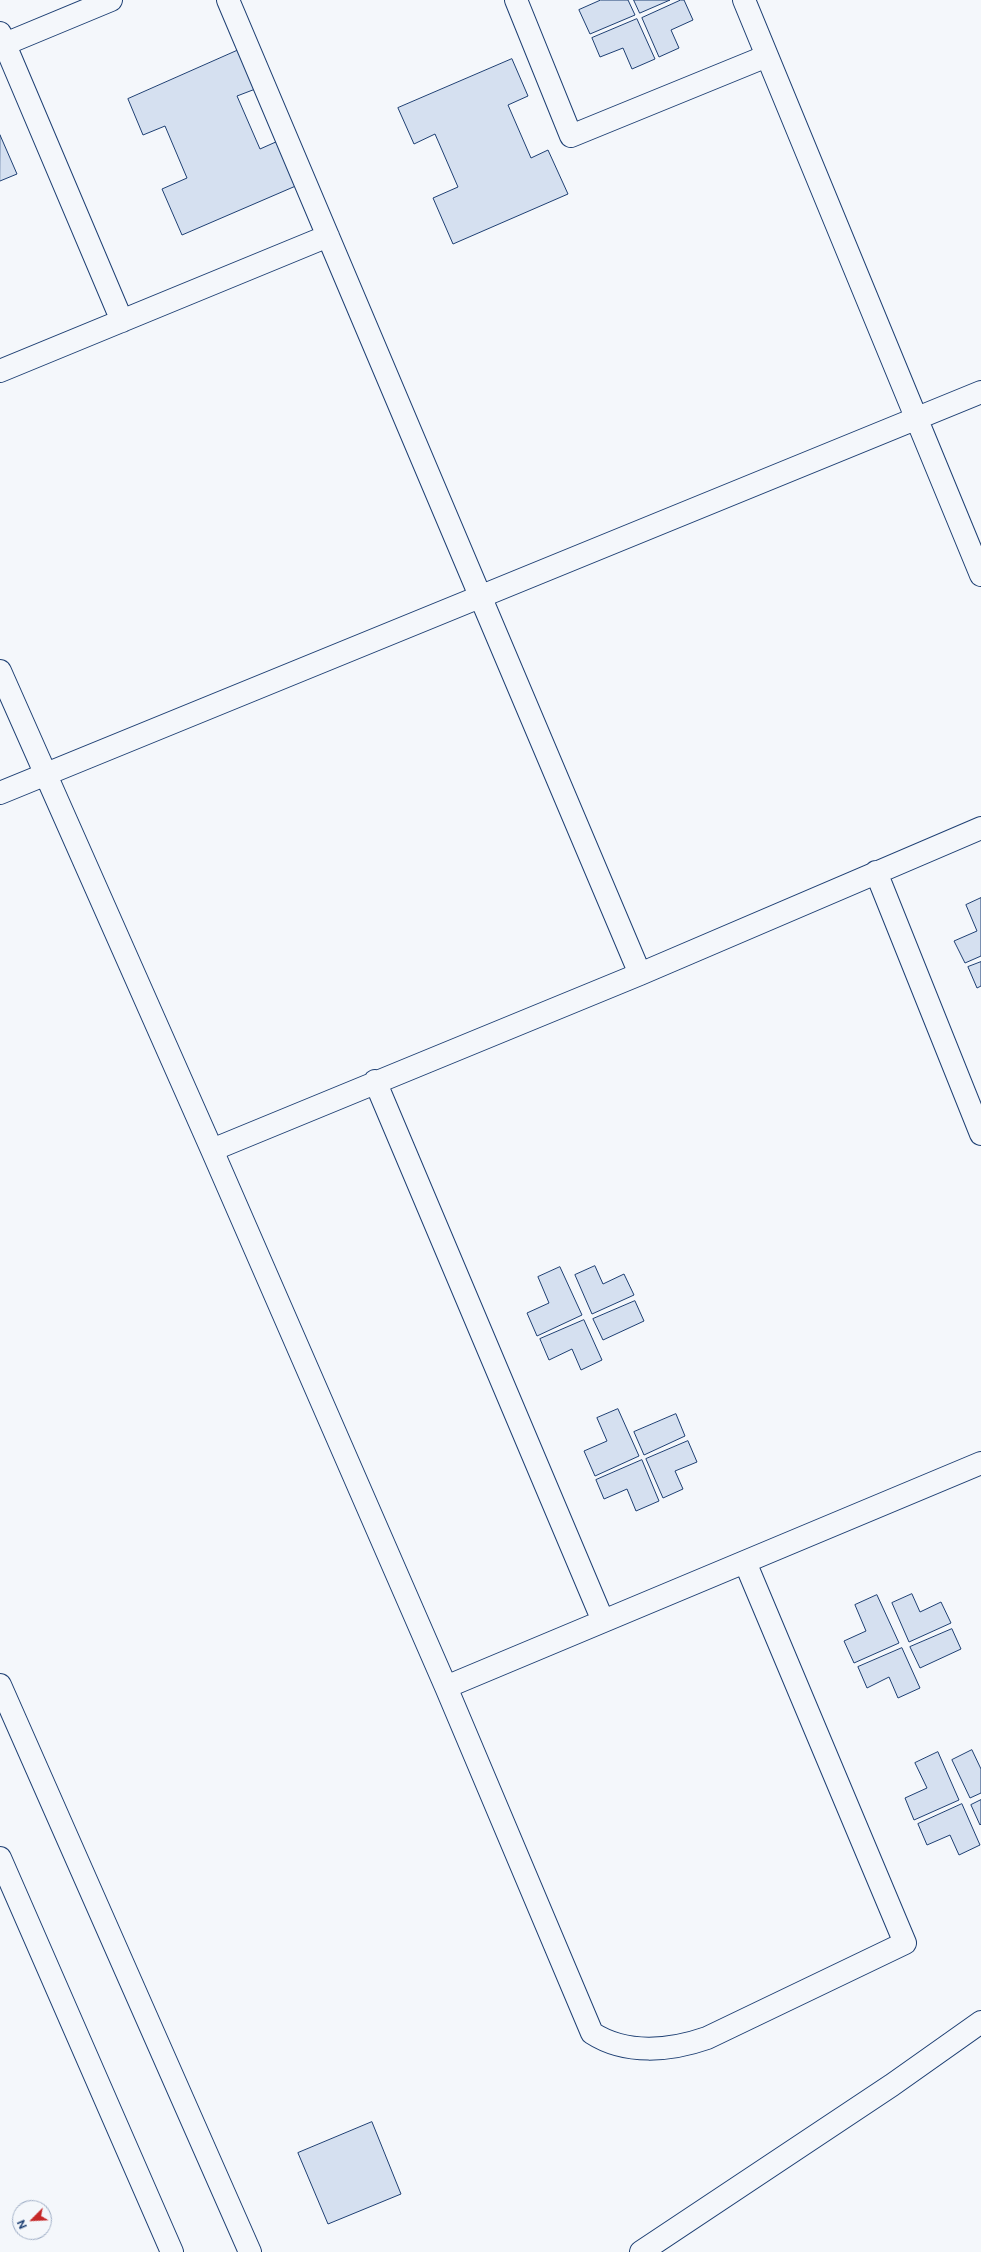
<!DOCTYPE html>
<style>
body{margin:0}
#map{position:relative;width:981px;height:2252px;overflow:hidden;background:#f4f7fb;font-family:"Public Sans",sans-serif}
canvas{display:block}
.north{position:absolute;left:12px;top:2200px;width:40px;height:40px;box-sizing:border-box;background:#f4f7fb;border:1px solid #9eadc5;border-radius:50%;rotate:246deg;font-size:11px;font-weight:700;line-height:16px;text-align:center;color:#1d3f73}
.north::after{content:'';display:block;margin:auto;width:14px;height:18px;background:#c62828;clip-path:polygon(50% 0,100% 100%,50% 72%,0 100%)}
</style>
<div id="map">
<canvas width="981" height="2252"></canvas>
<div class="north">N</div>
</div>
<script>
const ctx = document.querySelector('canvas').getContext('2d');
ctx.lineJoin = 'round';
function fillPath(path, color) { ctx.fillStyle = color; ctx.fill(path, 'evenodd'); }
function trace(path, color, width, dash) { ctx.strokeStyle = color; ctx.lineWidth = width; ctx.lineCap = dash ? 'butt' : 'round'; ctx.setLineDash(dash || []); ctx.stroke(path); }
const building = new Path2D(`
 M601,0H628L635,15L590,34L579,10Z
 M634,0H670L640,13Z
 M681,0H684L693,20L671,30L679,48L659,57L642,18Z
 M637,19L655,59L632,69L623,48L600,57L592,38Z
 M241,49L258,88L237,96L260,149L278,141L298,185L182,235L162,189L187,178L165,126L143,135L128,99Z
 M512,59L528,96L508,105L531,158L548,150L568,194L453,244L433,198L458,187L435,134L414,144L398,108Z
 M0,135L17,174L0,181Z
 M981,898V956L965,963L954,941L977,931L966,905Z
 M981,962V986L977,988L968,967Z
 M595,1266L603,1284L624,1274L634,1295L592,1314L575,1275Z
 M560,1267L582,1315L537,1336L527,1313L549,1303L538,1277Z
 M635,1301L644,1321L603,1340L593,1319Z
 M584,1320L602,1360L581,1370L572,1349L549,1360L540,1339Z
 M618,1409L639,1456L595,1476L584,1451L607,1441L597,1418Z
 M676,1414L685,1436L644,1455L634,1432Z
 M688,1441L697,1462L675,1471L683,1489L663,1498L646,1459Z
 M642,1460L659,1501L636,1511L627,1489L604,1499L596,1480Z
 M912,1594L920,1612L941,1602L951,1623L909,1642L892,1603Z
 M877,1595L899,1643L854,1663L844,1641L866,1631L855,1605Z
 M952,1629L961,1649L920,1668L910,1647Z
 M902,1648L920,1688L898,1698L889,1677L867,1688L858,1667Z
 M972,1750L981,1769V1793L970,1798L952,1760Z
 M938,1752L959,1800L914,1820L905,1798L927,1788L915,1763Z
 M981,1800V1824L980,1825L971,1805Z
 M962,1804L980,1845L959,1855L950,1835L927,1845L918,1824Z
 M372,2122L401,2194L328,2224L298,2153Z`);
const minor = new Path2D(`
 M228,0L640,974
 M516,0L571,136L767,56
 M744,0L981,575
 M0,33L122,321
 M5,44L111,0
 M0,371L328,236
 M0,671L212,1150L446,1687L592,2033C626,2055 670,2051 707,2038L905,1943L745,1562
 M0,793L981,392
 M876,872L981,1134
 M375,1081L603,1621
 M212,1150L640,974L981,828
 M446,1687L981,1463
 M641,2252L892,2085L981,2022`);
const major = new Path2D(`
 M0,1685L250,2252
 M0,1858L172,2252`);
fillPath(building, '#d5e0f0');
trace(building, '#1d3f73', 1);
trace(minor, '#1d3f73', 24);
trace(major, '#1d3f73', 24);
trace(minor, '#f4f7fb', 22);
trace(major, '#f4f7fb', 22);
</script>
